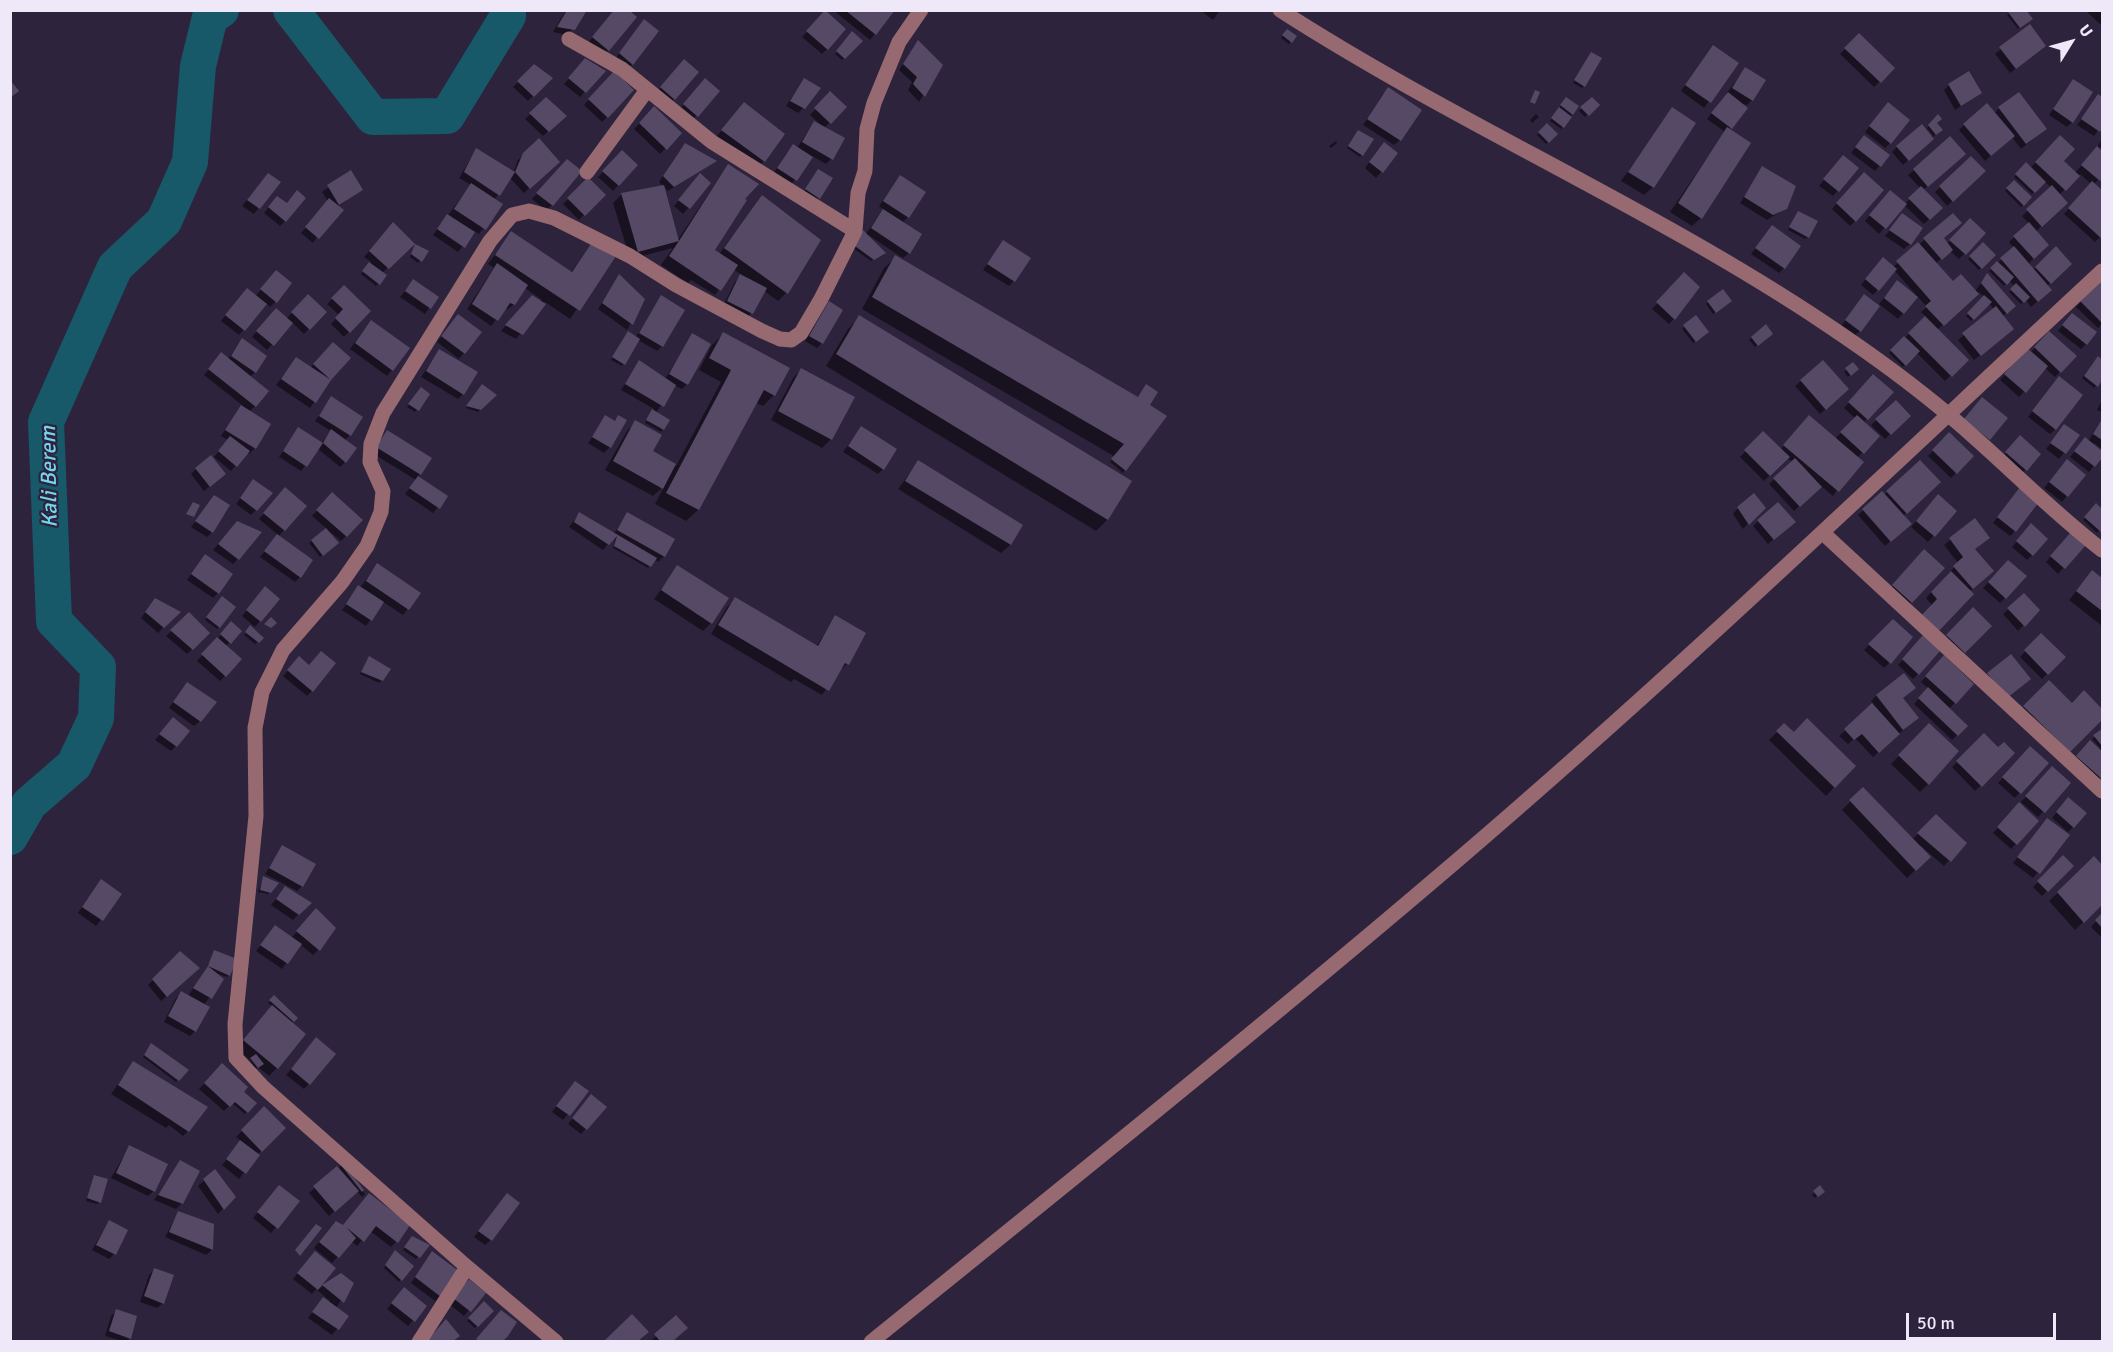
<!DOCTYPE html>
<style>
body{margin:0}
#map{position:relative;width:2113px;height:1352px;overflow:hidden;background:#2e233c;font-family:Signika,sans-serif}
canvas{display:block}
.frame{position:absolute;inset:0;border:12px solid #efe8f9;pointer-events:none}
.north{position:absolute;left:2041px;top:12px;width:60px;height:60px;-webkit-text-stroke:4px #2e233c;paint-order:stroke;rotate:53deg;font-size:16px;font-weight:700;line-height:24px;text-align:center;color:#efe8f9}
.north::after{content:'';display:block;margin:auto;width:21px;height:27px;background:#efe8f9;clip-path:polygon(50% 0,100% 100%,50% 72%,0 100%)}
.scale{position:absolute;left:1906px;top:1313px;width:150px;height:27px;box-sizing:border-box;border:3px solid #efe8f9;border-top:0;padding-left:8px;font-size:18px;line-height:21px;white-space:nowrap;color:#efe8f9;-webkit-text-stroke:4px #2e233c;paint-order:stroke}
</style>
<div id="map">
<canvas width="2113" height="1352"></canvas>
<div class="frame"></div>
<div class="north">U</div>
<div class="scale">50 m</div>
</div>
<script>
const ctx = document.querySelector('canvas').getContext('2d');
ctx.lineJoin = 'round';
function fillPath(path, color) { ctx.fillStyle = color; ctx.fill(path, 'evenodd'); }
function trace(path, color, width, dash) { ctx.strokeStyle = color; ctx.lineWidth = width; ctx.lineCap = dash ? 'butt' : 'round'; ctx.setLineDash(dash || []); ctx.stroke(path); }
function drawText(font, color, halo, rows, align = 'center') {
  ctx.font = font + ' Signika,sans-serif'; ctx.lineWidth = 4.5; ctx.setLineDash([]); ctx.textBaseline = 'middle'; ctx.strokeStyle = halo; ctx.fillStyle = color; for (const [text, x, y, turn = 0] of rows) {
    ctx.save(); ctx.translate(x, y); ctx.rotate((+turn || 0) * Math.PI / 180); ctx.textAlign = isNaN(turn) ? turn : align; if (halo) ctx.strokeText(text, 0, 0); ctx.fillText(text, 0, 0); ctx.restore();
  }
}
const shadow = new Path2D(`
 M566,10H585L568,35L553,32Z
 M614,10L608,50L603,55L588,43Z
 M833,10H893V11L870,40Z
 M1200,10H1220L1213,20Z
 M2012,10H2025L2029,21L2018,29L2007,15Z
 M2085,10H2102V24L2101,25Z
 M820,18L827,49L822,54L802,37Z
 M2029,26L2039,51L2010,73L1995,54Z
 M639,27L632,64L627,69L615,59Z
 M1287,31L1295,36L1289,44L1281,38Z
 M852,33L861,41L842,60L835,54Z
 M1859,35L1893,68L1874,87L1840,54Z
 M918,42L941,65L919,102L908,90L912,82L899,70Z
 M1713,47L1737,63L1704,108L1681,91Z
 M1591,54L1584,86L1582,88L1573,83Z
 M534,66L551,78L528,101L513,87Z
 M580,66L603,72L580,97L564,84Z
 M679,66L674,99L669,104L656,93Z
 M1745,69L1752,100L1747,105L1739,103L1746,108L1728,130L1701,218L1692,226L1670,212L1725,132L1707,119Z
 M614,73L607,117L602,122L584,105Z
 M804,79L803,108L798,113L786,106Z
 M1949,85L1980,93L1955,110L1944,90Z
 M700,86L718,92L691,121L679,110Z
 M2068,86L2072,122L2067,127L2049,115Z
 M830,94L845,107L824,128L831,159L826,164L812,156L790,186L773,174L788,151L793,146L797,148L814,122L822,126L810,115Z
 M1383,94L1400,140L1394,145L1363,125Z
 M2099,96L2102,99V125L2094,136L2077,125Z
 M546,99L560,121L543,136L525,119Z
 M1592,99L1598,105L1585,117L1579,111Z
 M1564,101L1572,114L1561,129L1550,121Z
 M654,108L680,133L660,154L634,129Z
 M1999,108L2039,134L2021,149L2012,137L1985,161L1959,130L1964,125L1994,114Z
 M739,109L764,161L758,166L717,136Z
 M1673,109L1653,187L1644,195L1621,181Z
 M1883,110L1890,143L1885,148L1865,132Z
 M1536,114L1539,117L1532,123L1530,120Z
 M1938,116L1935,123L1938,132L1903,165L1892,152L1897,147L1931,137L1933,136L1927,128Z
 M1547,125L1556,134L1546,144L1537,135Z
 M1356,134L1362,155L1360,157L1347,148Z
 M2061,137L2062,161L2075,173L2098,146L2102,153V176L2094,184L2101,190L2102,188V235L2095,242L2064,214L2091,184L2080,174L2059,195L2066,203L2035,232L2047,245L2028,264L2033,270L2056,249L2070,264L2047,286L2045,295L2031,307L2026,300L2021,304L2009,292L2014,286L2009,280L2004,286L1989,271L2014,248L2009,242L2029,224L2022,216L2052,188L2044,181L2032,194L2014,177L2026,164L2030,168Z
 M2102,139V149L2098,146Z
 M539,140L553,167L524,193L510,178L494,200L501,205L479,234L474,231L458,252L433,235L471,185L459,178L476,150L513,173L518,160Z
 M1336,141L1337,143L1331,148L1329,146Z
 M1859,143L1880,165L1875,171L1851,153Z
 M1379,149L1396,154L1376,178L1365,168Z
 M680,150L714,161L668,191L659,182Z
 M622,152L636,166L613,191L598,177Z
 M1971,158L1984,171L1947,206L1935,192Z
 M1959,159L1923,190L1941,208L1924,224L1904,205L1879,234L1865,221L1885,197L1905,204L1920,188L1908,175L1914,170Z
 M567,161L552,205L546,210L532,199Z
 M1838,162L1857,168L1833,196L1819,186Z
 M728,165L743,199L707,258L719,254L762,197L786,293L778,301L764,291L747,319L723,306L735,282L742,275L733,269L715,295L691,280L688,283L661,265L673,248L630,259L613,203L622,194L677,241Z
 M1762,168L1786,208L1767,220L1740,203Z
 M350,172L361,190L337,207L313,243L301,233L328,201L322,192Z
 M816,173L819,198L817,200L804,192Z
 M900,177L908,217L902,223L909,253L903,258L868,235L882,255L871,261L854,249L884,210L879,206Z
 M588,179L603,195L579,220L563,204Z
 M1859,179L1855,221L1850,226L1832,209Z
 M263,180L278,183L254,214L242,206Z
 M695,181L709,183L683,214L674,206Z
 M2014,182L2030,197L2021,207L2005,191Z
 M272,203L285,221L280,226L264,213Z
 M1796,215L1808,237L1805,239L1788,230Z
 M1902,215L1910,244L1904,249L1885,236Z
 M1953,215L1942,239L1947,244L1970,220L1984,233L1959,259L1950,251L1935,264L1953,283L1975,291L1987,275L2014,306L2003,316L2007,334L1974,360L1958,340L1994,310L1989,303L1971,321L1966,316L1984,297L1979,292L1937,330L1967,360L1945,381L1917,353L1903,367L1889,353L1926,317L1921,312L1927,307L1917,296L1898,319L1879,304L1892,288L1916,295L1894,270L1873,295L1861,285L1878,264L1893,267Z
 M1772,227L1784,268L1779,273L1751,254Z
 M388,229L413,244L382,273L385,275L376,286L361,274L371,262L364,257Z
 M511,233L570,273L593,243L614,257L570,319L545,302L516,339L501,331L526,302L542,300L525,288L514,304L508,309L505,308L491,326L467,309L494,268L488,264Z
 M1003,241L1014,281L1009,286L983,270Z
 M1983,244L1994,255L1979,270L1968,259Z
 M415,245L427,252L418,263L410,257Z
 M896,257L1149,404L1137,455L1123,473L1110,462L1114,457L1112,455L862,309L884,268Z
 M1684,274L1674,319L1669,324L1652,309Z
 M619,276L643,300L627,330L598,309Z
 M271,277L275,302L270,307L266,303L239,335L221,321L242,295L255,297Z
 M413,281L437,297L425,314L400,297Z
 M2102,281V324L2098,328L2076,307Z
 M344,287L369,311L344,337L331,324L339,315L327,304Z
 M308,296L325,312L304,334L292,322L267,350L252,337L270,315L286,319Z
 M1864,296L1860,331L1854,336L1841,326Z
 M661,297L662,346L657,351L638,340L622,366L611,360L626,335L636,337Z
 M1708,302L1728,303L1713,314L1706,304Z
 M829,303L822,343L817,348L805,341Z
 M860,317L1130,482L1107,520L1096,531L826,366L848,329Z
 M1695,318L1707,332L1693,343L1682,329Z
 M2067,320L2086,344L2081,349L2058,331Z
 M453,321L480,333L459,359L437,342Z
 M1766,326L1769,336L1755,347L1749,340Z
 M366,327L392,370L387,376L350,349Z
 M2049,333L2075,356L2055,377L2045,368L2019,397L2000,380L2021,355L2030,353Z
 M723,334L774,395L763,406L755,402L698,510L686,521L655,504L665,485L653,496L605,470L627,431L636,422L651,452L676,466L721,382L699,370L712,345Z
 M693,335L687,384L682,389L674,385L656,413L663,429L661,432L645,423L654,409L621,390L640,362L665,379Z
 M242,340L255,372L250,377L255,406L249,412L269,424L255,448L249,454L247,452L231,471L214,457L228,440L221,436L242,405L204,375L216,360L228,359Z
 M333,344L349,358L330,379L310,408L276,385L296,359L310,368Z
 M439,351L463,394L458,399L421,377Z
 M2098,358L2102,362V378L2094,388L2082,378Z
 M1823,362L1842,395L1820,414L1795,386Z
 M1853,364L1857,369L1848,377L1844,372Z
 M801,370L853,397L831,439L822,448L771,420L793,378Z
 M1868,381L1891,392L1863,423L1878,436L1857,458L1833,496L1821,486L1794,511L1769,484L1793,462L1787,458L1764,481L1740,457L1763,433L1780,450L1804,422L1835,439L1855,418L1844,408Z
 M2054,383L2055,429L2050,434L2028,417Z
 M480,388L495,395L478,412L466,408Z
 M419,391L428,394L415,412L407,407Z
 M332,398L350,435L345,440V462L340,467L318,449L301,471L279,457L299,429L321,444L331,431L315,421Z
 M2102,400V412L2097,410Z
 M1896,402L1909,416L1885,439L1871,425Z
 M606,417L614,422L618,417L610,447L604,453L588,443Z
 M2102,419V449L2094,443L2093,445L2102,455L2089,472L2070,457L2080,445L2088,442Z
 M2064,426L2078,435L2059,459L2046,449Z
 M861,428L883,469L878,474L843,452Z
 M387,432L420,474L417,477L446,497L433,513L405,494L416,480L372,453Z
 M1949,434L1972,456L1951,478L1928,456Z
 M2015,442L2039,454L2020,475L2001,459Z
 M918,462L1021,525L1010,545L1001,553L898,489Z
 M1920,462L1939,482L1903,516L1909,524L1885,546L1858,515L1882,493L1884,495Z
 M2062,466L2084,475L2062,502L2044,488Z
 M196,469L219,479L204,491L191,474Z
 M253,481L256,510L251,515L236,504Z
 M2015,494V531L2010,536L1993,523Z
 M280,495L305,506L278,537L300,577L295,582L260,557L278,535L259,519Z
 M214,497L212,532L207,537L191,527Z
 M326,500L346,536L341,541L329,531L337,543L320,557L309,543L327,529L312,516Z
 M1933,502L1955,511L1928,542L1911,527Z
 M2096,505L2102,511V527L2097,533L2083,520Z
 M1764,507L1743,529L1733,514L1738,508Z
 M579,514L613,535L627,514L673,540L664,556L658,562L654,559L648,568L613,548L617,533L603,550L569,527Z
 M1975,520L1974,549L1987,576L1969,592L1932,605L1926,598L1958,563L1944,545Z
 M1758,521L1788,527L1768,544L1753,526Z
 M232,528L238,559L233,564L213,550Z
 M2026,531L2032,555L2027,560L2012,547Z
 M2066,539L2084,545L2058,574L2046,562Z
 M1925,551L1943,568L1906,608L1888,591Z
 M205,556L218,593L213,598L187,580Z
 M2008,562L2005,598L2000,603L1983,588Z
 M378,565L419,593L403,615L383,602L366,626L342,610Z
 M678,567L711,623L703,631L654,599Z
 M2092,572L2102,580V626L2069,600Z
 M260,594L278,599L255,627L242,616Z
 M2024,595L2038,610L2018,631L2003,614Z
 M736,599L816,647L835,617L847,664L842,669L840,668L822,695L794,679L791,682L711,634L727,607Z
 M220,601L219,627L217,629L205,620Z
 M150,605L178,612L158,633L141,618Z
 M1973,610L1989,626L1959,657L1942,641Z
 M189,614L208,633L187,654L166,636Z
 M1893,621L1889,663L1884,668L1864,650Z
 M231,624L240,631L225,647V676L220,681L197,661Z
 M250,627L262,638L255,644L244,635Z
 M2041,635L2064,657L2042,679L2020,657Z
 M1918,643V674L1913,679L1898,665Z
 M1944,657L1972,684L1949,709L1966,726L1952,740L1914,704L1928,688L1921,682Z
 M367,660L382,680L379,683L360,674Z
 M294,664L324,678L307,696L283,676Z
 M1903,675L1902,699L1911,723L1873,757L1855,738L1848,744L1839,736L1874,704L1871,701L1876,696Z
 M2049,682L2072,705L2084,692L2102,711V717L2061,759L2019,712Z
 M182,689L200,721L194,726L169,708Z
 M168,724L176,746L171,751L155,740Z
 M1784,725L1794,734L1854,766L1826,796L1769,740Z
 M1929,725L1928,784L1920,792L1891,764Z
 M2102,731V775L2095,782L2072,762L2085,747L2100,748L2092,739Z
 M1984,735L1998,749L2013,753L1975,791L1952,767Z
 M2030,749L2020,792L2015,798L1998,783Z
 M2047,773L2069,783L2038,817L2021,802Z
 M1863,789L1912,840L1936,816L1965,843L1944,866L1921,846L1920,848L1929,857L1907,878L1842,810Z
 M2063,804L2073,827L2068,832L2052,818Z
 M2014,810L2037,821L2011,849L1993,833Z
 M2042,825L2068,835L2033,878L2013,863Z
 M282,847L302,886L297,891L265,874Z
 M2063,857L2072,866L2042,896L2033,887Z
 M2094,858L2102,867V903L2075,930L2049,901Z
 M263,878L277,884L268,894L258,892Z
 M285,888L309,903L293,920L271,905Z
 M88,898L113,904L96,926L78,913Z
 M2102,915V938L2091,927Z
 M311,916L318,950L313,955L300,944L282,969L256,951L275,927L291,938Z
 M215,952L229,975L227,977L213,972L222,979L204,1005L195,1031L190,1036L164,1022L176,998L182,993L188,996L206,970Z
 M180,953L193,973L161,1001L148,985Z
 M274,997L296,1018L291,1023L277,1068L269,1076L258,1067L255,1069L250,1060L236,1049L273,1007L268,1003Z
 M311,1045L309,1084L304,1089L286,1075Z
 M149,1047L186,1070L176,1082L143,1057Z
 M133,1063L188,1131L183,1136L169,1125L166,1128L111,1094Z
 M222,1065L242,1092L254,1103L245,1114L232,1103L224,1111L199,1089Z
 M570,1088L587,1091L563,1120L552,1112Z
 M586,1101L605,1107L581,1134L568,1124Z
 M264,1108L284,1128L257,1155L239,1179L222,1165L241,1141L236,1137Z
 M129,1147L154,1191L148,1196L111,1178Z
 M180,1162L182,1203L176,1209L154,1200Z
 M343,1164L365,1194L362,1197L357,1191L329,1216L309,1193Z
 M215,1171L234,1197L218,1214L198,1186Z
 M94,1177L99,1202L97,1204L86,1201Z
 M1820,1187L1823,1191L1815,1198L1812,1195Z
 M274,1192L298,1202L271,1233L253,1218Z
 M364,1200L396,1242L391,1247L370,1231L357,1246L351,1241L332,1263L314,1248L330,1228L343,1227Z
 M502,1200L491,1240L485,1245L474,1237Z
 M178,1213L212,1226V1250L206,1255L165,1237Z
 M109,1221L114,1254L109,1259L92,1250Z
 M410,1240L427,1246L416,1259L403,1250Z
 M432,1253L440,1296L435,1301L411,1283Z
 M393,1254L412,1267L399,1282L384,1268Z
 M310,1258L334,1268L312,1294L293,1279Z
 M155,1269L163,1303L157,1308L140,1302L149,1275Z
 M341,1275L352,1283L336,1308L347,1316L332,1335L308,1318L323,1299L329,1303L330,1301L317,1290Z
 M464,1286L484,1293L464,1316L449,1304Z
 M399,1294L425,1306L408,1326L387,1309Z
 M484,1303L492,1311L475,1328L467,1321Z
 M117,1311L130,1338L126,1342L105,1336L111,1316Z
 M676,1317L686,1328L671,1342H650Z`);
const river = new Path2D(`
 M291,10L373,117L447,116L508,16V10
 M10,837L29,804L74,765L96,718L98,667L54,621L46,422L115,267L164,221L190,162L198,66L210,17L221,10`);
const building = new Path2D(`
 M567,10H587L575,30L557,27Z
 M614,10H629L637,17L609,51L592,37Z
 M825,10L846,29L828,50L806,31Z
 M845,10H895L876,35Z
 M2026,10L2033,19L2020,28L2008,12Z
 M644,19L659,31L633,65L619,53Z
 M2030,24L2046,46L2016,69L1999,47Z
 M1287,29L1297,36L1292,43L1282,35Z
 M852,31L863,41L845,59L836,51Z
 M1859,33L1895,68L1881,83L1844,48Z
 M918,40L943,65L925,97L913,84L917,77L903,64Z
 M1713,45L1739,63L1711,103L1685,85Z
 M1591,52L1602,58L1585,87L1574,80Z
 M585,58L606,71L586,93L568,78Z
 M684,59L699,72L675,100L660,87Z
 M534,64L553,78L534,97L517,81Z
 M1745,67L1766,80L1753,101L1732,88Z
 M614,71L634,90L608,118L588,99Z
 M1969,71L1982,93L1961,106L1948,84Z
 M705,78L720,91L698,117L683,104Z
 M804,78L821,88L805,109L790,101Z
 M2073,79L2093,92L2073,123L2053,109Z
 M10,80L19,91L10,98Z
 M1388,87L1422,110L1401,141L1367,119Z
 M1535,90L1540,92L1535,104L1530,102Z
 M830,91L847,107L831,124L814,108Z
 M1728,92L1748,108L1732,129L1711,113Z
 M2019,92L2047,129L2026,144L1998,107Z
 M2098,94L2102,97V128L2100,132L2081,119Z
 M546,97L567,116L549,132L529,113Z
 M1566,97L1579,106L1573,115L1560,105Z
 M1592,97L1600,105L1589,116L1580,107Z
 M744,102L785,134L765,162L721,130Z
 M1888,102L1910,120L1891,144L1869,126Z
 M1987,103L2015,136L1991,156L1963,124Z
 M654,106L682,133L667,150L639,123Z
 M1559,107L1572,117L1564,128L1551,118Z
 M1672,107L1696,123L1654,188L1628,172Z
 M1938,114L1942,119L1937,123L1943,130L1936,135L1928,125Z
 M814,121L845,138L833,160L802,142Z
 M1547,123L1558,134L1549,143L1538,132Z
 M1922,124L1934,139L1909,161L1896,146Z
 M1727,127L1751,143L1702,219L1678,203Z
 M1358,130L1374,139L1363,156L1348,146Z
 M1864,135L1890,155L1881,167L1855,147Z
 M2060,135L2075,149L2064,161L2080,176L2066,191L2035,162Z
 M1950,136L1966,154L1928,187L1913,169Z
 M539,138L560,162L530,189L515,172L523,153Z
 M1384,142L1398,153L1383,173L1369,162Z
 M685,143L717,161L674,187L663,176Z
 M793,144L813,157L797,181L777,168Z
 M2097,146L2102,151V178L2100,181L2081,165Z
 M476,148L515,172L500,196L464,172Z
 M622,150L638,165L619,186L602,171Z
 M1843,155L1859,168L1839,192L1823,179Z
 M1971,156L1986,171L1953,202L1939,186Z
 M567,159L582,171L553,206L536,193Z
 M2026,162L2046,182L2035,193L2015,174Z
 M728,164L759,184L745,199L747,200L715,250L738,265L721,291L669,256L679,241L638,252L621,193L664,185L679,241Z
 M1762,166L1796,186L1787,209L1773,215L1744,197Z
 M818,169L833,178L820,199L805,189Z
 M351,170L363,190L339,205L327,185Z
 M1864,172L1884,190L1856,222L1836,203Z
 M268,173L281,182L260,209L247,200Z
 M700,173L711,183L690,209L678,200Z
 M900,175L926,192L909,218L883,201Z
 M588,177L606,195L585,216L567,198Z
 M2014,180L2032,197L2024,206L2006,188Z
 M2092,181L2102,190V239L2068,208Z
 M471,183L503,204L486,230L454,209Z
 M2052,185L2068,203L2042,227L2026,209Z
 M1921,186L1943,208L1930,220L1908,198Z
 M297,190L306,198L286,222L268,207L277,196L287,203Z
 M1890,190L1907,204L1886,229L1869,215Z
 M762,195L821,240L788,294L724,248Z
 M329,198L344,210L319,239L305,227Z
 M883,209L922,234L910,254L871,228Z
 M1798,211L1818,221L1809,238L1789,227Z
 M1902,213L1923,228L1911,245L1889,230Z
 M1953,213L1962,223L1944,238L1953,250L1942,260L1923,238Z
 M447,214L475,232L465,248L437,229Z
 M1970,218L1986,233L1966,255L1949,240Z
 M393,222L415,244L389,269L369,251Z
 M2029,222L2049,245L2034,259L2013,236Z
 M1772,225L1801,246L1785,269L1755,248Z
 M863,230L886,253L874,260L855,246Z
 M511,231L572,272L593,241L616,256L580,311L495,255Z
 M1003,240L1031,258L1015,282L987,264Z
 M1918,242L1953,281L1961,274L1979,294L1944,326L1925,306L1931,301L1896,261Z
 M1983,242L1996,255L1982,269L1969,256Z
 M415,244L429,251L422,262L411,254Z
 M2014,246L2052,290L2038,302L2000,258Z
 M2056,246L2072,264L2051,284L2035,267Z
 M895,255L1138,397L1146,384L1158,392L1150,405L1167,416L1126,471L1111,459L1124,444L872,297Z
 M1883,257L1897,269L1879,291L1865,279Z
 M1997,261L2014,277L2007,285L1990,268Z
 M369,262L387,275L380,285L362,271Z
 M497,263L528,285L515,305L510,303L498,321L472,304Z
 M276,270L292,283L277,303L260,289Z
 M1684,272L1700,287L1675,320L1656,302Z
 M1987,273L2016,306L2007,314L1981,283Z
 M619,274L645,299L633,325L602,303Z
 M740,274L767,288L753,314L727,301Z
 M413,279L439,297L431,309L405,291Z
 M2102,279V323L2080,301Z
 M1897,280L1918,297L1904,314L1884,298Z
 M2016,283L2030,297L2024,303L2010,289Z
 M344,285L371,311L350,333L335,318L343,309L331,298Z
 M247,288L267,304L245,331L225,315Z
 M1723,289L1732,301L1716,313L1707,301Z
 M308,294L327,312L310,330L291,312Z
 M1864,294L1880,306L1861,332L1845,320Z
 M532,295L546,304L523,335L505,325Z
 M661,295L685,310L663,347L639,333Z
 M1984,295L1992,302L1974,320L1967,313Z
 M829,301L843,310L823,344L809,336Z
 M1996,306L2014,329L1981,356L1962,333Z
 M276,308L293,323L274,346L256,331Z
 M2072,313L2097,332L2087,345L2062,325Z
 M458,314L482,332L465,354L441,336Z
 M859,315L1132,481L1108,520L836,354Z
 M1696,315L1709,332L1696,342L1683,325Z
 M1925,316L1969,360L1952,377L1908,333Z
 M371,320L410,348L393,371L355,343Z
 M1766,324L1773,334L1758,346L1751,337Z
 M628,331L640,339L625,365L612,357Z
 M2049,331L2077,356L2061,373L2034,347Z
 M723,332L790,368L775,396L764,390L699,510L666,493L731,370L709,358Z
 M692,333L711,344L688,385L669,374Z
 M1904,336L1920,351L1906,366L1890,350Z
 M242,338L267,356L256,373L231,356Z
 M333,342L351,358L331,380L313,364Z
 M2026,347L2048,366L2026,393L2004,374Z
 M439,349L478,372L464,395L426,371Z
 M221,352L269,391L256,407L208,369Z
 M2098,356L2102,360V380L2098,387L2084,376Z
 M296,357L331,380L316,403L281,379Z
 M639,360L676,385L664,407L625,384Z
 M1823,360L1849,389L1826,410L1800,380Z
 M1853,362L1859,369L1851,376L1845,368Z
 M801,368L855,397L832,440L778,411Z
 M1873,374L1894,392L1868,420L1848,402Z
 M2059,376L2083,395L2056,430L2032,411Z
 M482,384L497,395L481,410L466,406Z
 M421,387L430,394L419,411L408,404Z
 M331,396L363,417L351,436L319,416Z
 M1982,397L2008,418L1990,440L1964,419Z
 M1896,400L1911,416L1891,435L1875,419Z
 M241,405L271,424L256,449L225,430Z
 M652,409L670,420L664,430L646,420Z
 M605,415L615,421L618,415L627,420L611,448L592,437Z
 M1809,415L1864,462L1839,492L1783,445Z
 M1857,415L1880,436L1864,454L1840,432Z
 M2102,419V440L2093,434Z
 M635,420L662,435L653,451L676,464L663,489L613,461Z
 M2064,424L2080,435L2066,454L2050,443Z
 M861,426L897,449L884,470L848,446Z
 M298,427L323,443L307,467L283,451Z
 M331,429L357,448L346,463L323,443Z
 M387,430L432,458L421,475L376,447Z
 M1763,431L1790,457L1770,476L1744,450Z
 M1949,432L1974,456L1957,474L1932,450Z
 M2020,435L2041,454L2027,471L2005,452Z
 M230,436L250,451L237,467L218,451Z
 M2085,437L2102,451V458L2095,467L2074,451Z
 M211,455L226,474L210,487L195,468Z
 M1795,458L1822,487L1800,507L1773,478Z
 M2067,459L2086,475L2068,497L2049,482Z
 M918,460L1023,525L1011,545L905,481Z
 M1920,460L1941,482L1907,514L1886,491Z
 M418,476L448,496L440,509L409,488Z
 M253,479L273,493L257,511L240,498Z
 M285,487L307,506L285,531L263,513Z
 M2020,487L2039,502L2016,532L1997,517Z
 M1882,491L1912,524L1891,542L1862,509Z
 M332,492L363,520L347,537L316,510Z
 M1754,493L1766,508L1749,525L1737,507Z
 M1938,494L1957,511L1935,537L1916,521Z
 M214,495L230,505L213,533L195,521Z
 M193,502L200,505L194,517L186,514Z
 M1778,502L1796,522L1774,540L1757,520Z
 M2096,503L2102,509L2101,532L2084,517Z
 M579,512L657,558L651,567L614,546L617,536L609,545L574,522Z
 M627,512L675,539L665,557L617,530Z
 M1975,518L1990,538L1975,549L1994,571L1973,589L1953,566L1963,557L1949,538Z
 M237,521L262,532L239,560L218,544Z
 M2031,523L2048,539L2033,556L2016,541Z
 M326,528L339,543L323,556L311,540Z
 M2071,532L2086,545L2065,569L2050,556Z
 M277,534L313,560L301,578L264,551Z
 M1924,549L1945,568L1912,603L1892,585Z
 M205,554L233,574L219,594L191,574Z
 M2008,560L2027,576L2006,599L1988,582Z
 M377,563L421,593L409,610L366,581Z
 M677,565L729,598L712,624L661,590Z
 M2092,570L2102,578V611L2076,591Z
 M1951,571L1974,594L1936,634L1919,618L1937,599L1931,592Z
 M358,585L384,602L372,621L346,604Z
 M265,586L280,599L261,622L246,610Z
 M2024,593L2040,610L2025,627L2007,608Z
 M222,596L236,607L220,628L206,617Z
 M735,597L818,646L835,615L866,633L849,665L845,663L829,691L718,625Z
 M155,598L181,612L164,628L145,612Z
 M1973,607L1992,626L1965,653L1946,635Z
 M189,612L210,633L193,650L170,630Z
 M271,617L277,623L271,628L264,624Z
 M1893,619L1913,637L1891,664L1868,644Z
 M231,621L242,631L231,644L220,634Z
 M250,625L264,638L259,643L245,632Z
 M2041,633L2066,657L2048,675L2024,650Z
 M1923,635L1940,651L1919,675L1902,659Z
 M217,637L242,659L226,677L201,654Z
 M321,651L336,663L313,692L287,670L299,656L309,665Z
 M2011,654L2031,679L2007,698L1987,673Z
 M1944,655L1974,684L1956,704L1925,676Z
 M369,656L391,669L383,681L361,672Z
 M1904,673L1916,688L1903,698L1919,718L1903,730L1876,695Z
 M2049,680L2072,703L2084,690L2102,709V720L2070,752L2023,706Z
 M187,682L217,702L201,722L173,702Z
 M1928,687L1968,726L1958,736L1918,698Z
 M1872,703L1900,734L1879,753L1862,734L1854,740L1844,729Z
 M173,717L190,731L177,747L159,734Z
 M1807,718L1856,766L1835,788L1776,731L1784,723L1794,732Z
 M1929,723L1959,751L1929,785L1898,755Z
 M2102,729V746L2093,735Z
 M1984,733L1998,747L2004,742L2015,753L1982,787L1956,761Z
 M2090,740L2102,751V779L2076,756Z
 M2030,746L2049,763L2021,794L2002,777Z
 M2052,766L2071,783L2045,813L2025,796Z
 M1863,787L1931,857L1916,871L1849,800Z
 M2068,797L2087,813L2074,828L2056,812Z
 M2019,802L2039,821L2017,845L1997,827Z
 M1936,814L1967,843L1951,862L1917,833Z
 M2047,818L2070,835L2040,874L2017,857Z
 M282,845L316,864L303,887L269,868Z
 M2063,855L2074,866L2048,892L2037,881Z
 M2094,856L2102,865V905L2084,923L2057,892Z
 M263,876L279,883L271,893L260,890Z
 M101,879L122,894L103,921L82,907Z
 M285,886L312,903L299,915L276,899Z
 M316,908L336,928L320,951L296,931Z
 M2102,913V928L2095,920Z
 M275,925L302,944L288,964L260,945Z
 M214,950L237,959L230,976L208,966Z
 M180,951L200,968L167,997L152,979Z
 M208,966L224,979L212,999L193,988Z
 M181,991L210,1007L196,1032L168,1016Z
 M274,995L298,1018L294,1022L269,1000Z
 M272,1005L306,1034L278,1069L243,1040Z
 M316,1037L336,1054L310,1085L291,1069Z
 M151,1043L189,1070L179,1081L144,1055Z
 M256,1054L264,1064L258,1068L250,1058Z
 M133,1061L208,1107L189,1132L118,1085Z
 M222,1063L248,1087L244,1092L257,1103L248,1113L235,1102L230,1107L204,1083Z
 M575,1081L589,1091L570,1116L556,1106Z
 M591,1094L607,1107L587,1130L572,1118Z
 M264,1106L286,1128L262,1152L241,1130Z
 M240,1140L260,1155L246,1174L226,1159Z
 M129,1145L168,1164L155,1192L116,1173Z
 M180,1160L200,1171L183,1204L158,1195Z
 M343,1162L364,1190L362,1192L340,1164Z
 M337,1166L359,1191L335,1212L313,1186Z
 M215,1169L236,1197L224,1210L203,1179Z
 M94,1175L108,1179L101,1203L87,1198Z
 M279,1185L300,1201L278,1229L257,1212Z
 M1820,1185L1825,1192L1818,1197L1813,1191Z
 M369,1193L410,1225L398,1243L376,1226L364,1242L346,1227L356,1238L339,1258L319,1242L336,1221L343,1225Z
 M507,1193L520,1203L492,1241L478,1231Z
 M178,1211L214,1224L213,1250L169,1232Z
 M109,1220L128,1230L116,1255L96,1245Z
 M316,1224L322,1228L300,1256L295,1250Z
 M412,1236L430,1245L420,1258L404,1247Z
 M395,1250L414,1266L402,1281L385,1265Z
 M315,1251L336,1268L318,1290L297,1273Z
 M432,1251L460,1272L441,1297L415,1277Z
 M154,1268L174,1275L164,1304L144,1296Z
 M341,1273L354,1283L344,1303L322,1285Z
 M469,1279L486,1293L471,1312L453,1298Z
 M404,1287L427,1306L415,1322L391,1303Z
 M323,1297L349,1316L339,1330L312,1312Z
 M484,1301L494,1311L478,1327L468,1318Z
 M116,1309L137,1316L131,1339L109,1331Z
 M501,1310L517,1322L508,1336L503,1341H479L476,1339Z
 M632,1314L649,1332L638,1341H604Z
 M676,1315L688,1328L673,1341H660L654,1334Z
 M446,1319L460,1336L453,1341H427Z`);
const minor = new Path2D(`
 M1280,10C1457,124 1651,207 1826,324C1868,352 1911,383 1950,416C2001,459 2049,509 2102,550
 M569,39L622,69L712,142L855,231
 M587,172L647,90
 M1823,533L2102,791
 M419,1342L467,1267
 M556,1342L467,1267L263,1087L236,1058L235,1024L256,816L255,728L262,692L283,650L342,582L367,546L381,512L383,491L370,462L371,444L383,413L490,241L512,215L529,211L554,218L630,256L676,285L762,331L780,339L791,340L801,333L821,299L855,231L858,193L865,171L867,129L874,103L899,42L921,10
 M871,1342C1069,1182 1267,1023 1460,858C1681,669 1890,468 2102,271`);
const waterNames = [
 ["Kali Berem",50,477,-91]
];
fillPath(shadow, '#0007');
trace(river, '#175969', 36);
fillPath(building, '#564966');
trace(minor, '#966a70', 15);
drawText('italic 22px', '#74d4ee', '#2e233c', waterNames);
</script>
